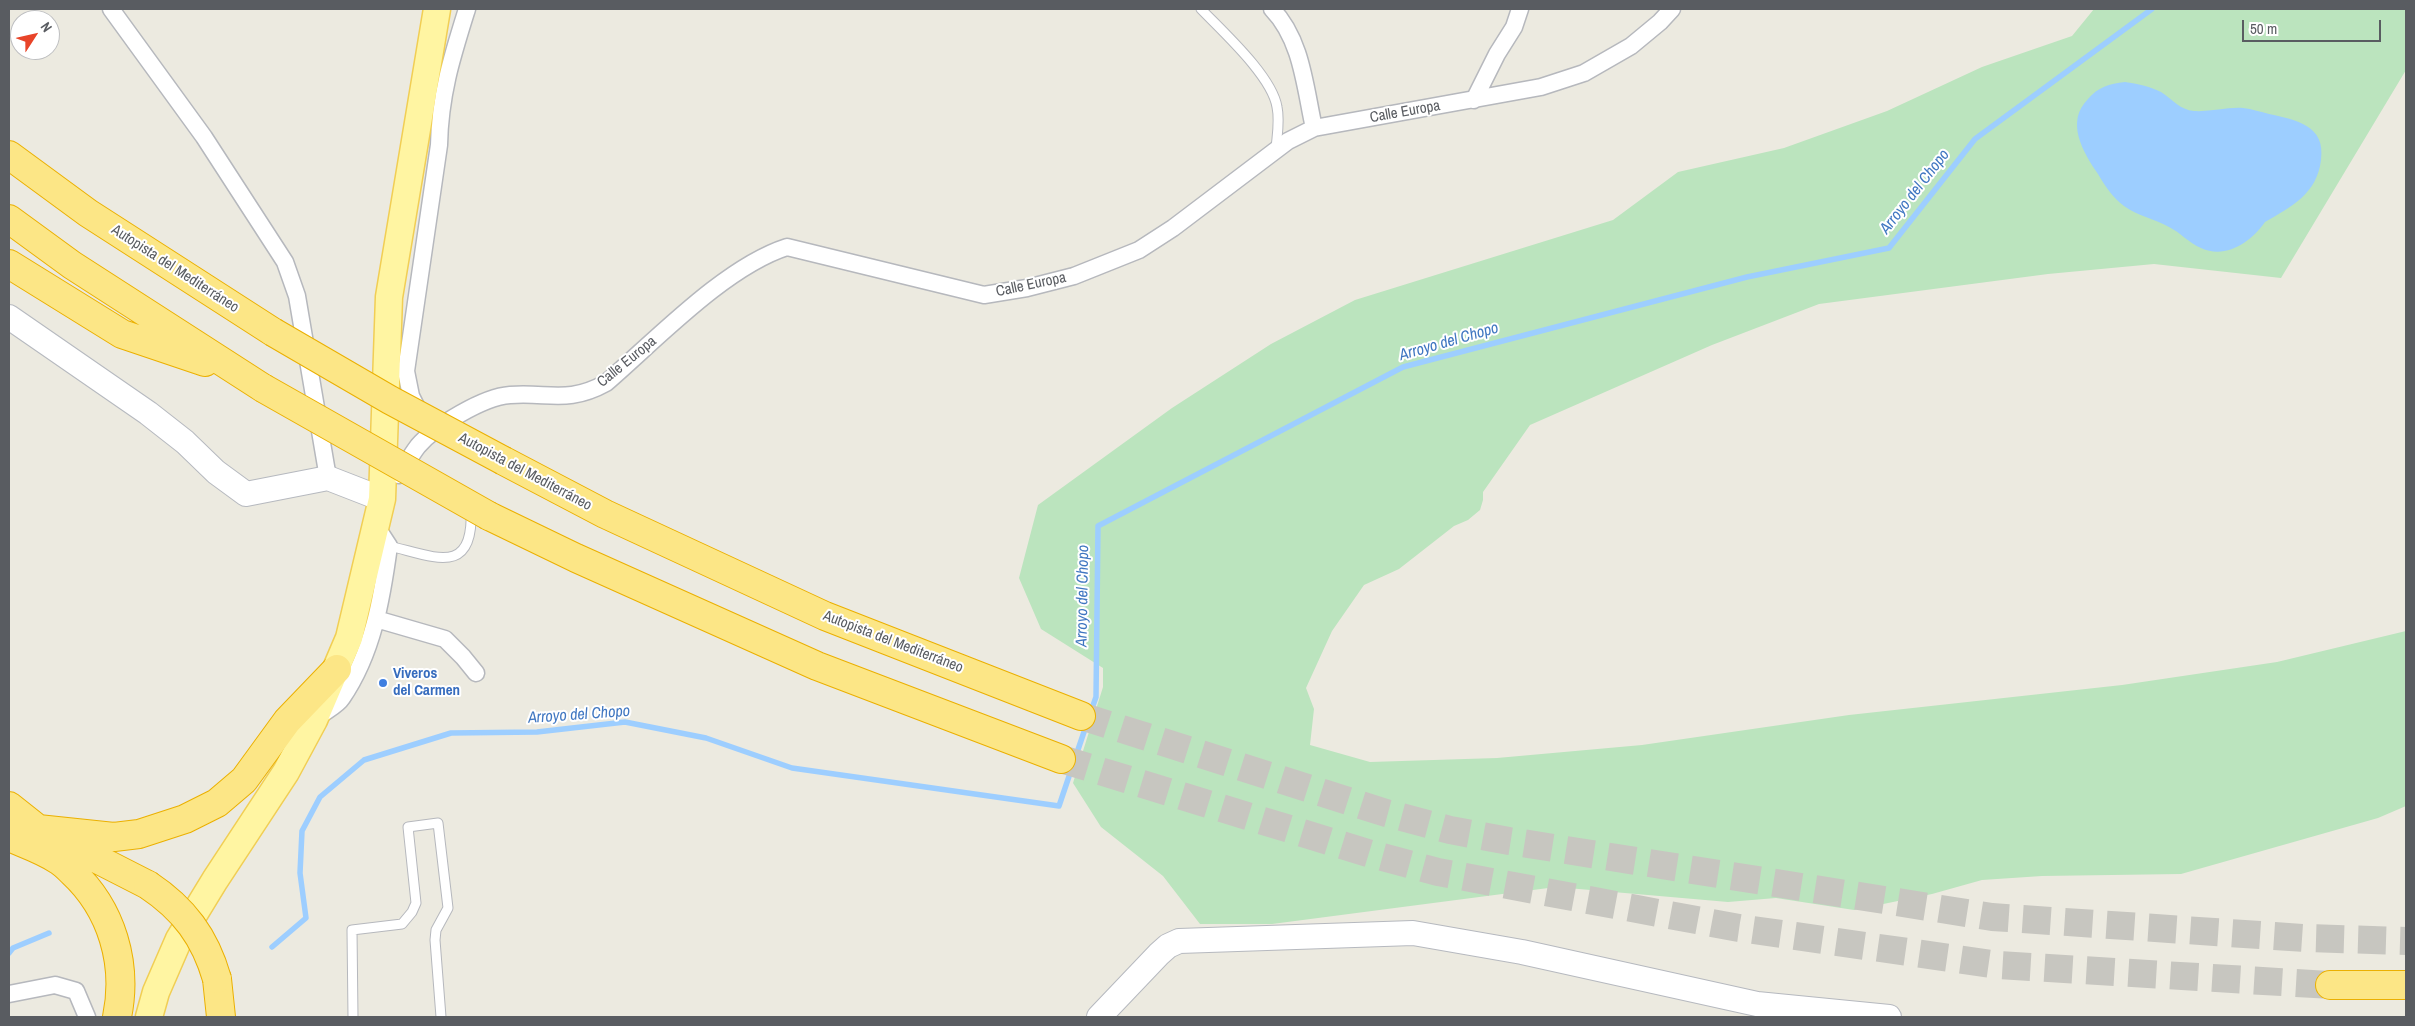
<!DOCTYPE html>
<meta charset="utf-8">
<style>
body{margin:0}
#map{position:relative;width:2415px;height:1026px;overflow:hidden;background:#eceae0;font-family:"Archivo Narrow",sans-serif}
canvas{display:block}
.frame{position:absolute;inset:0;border:10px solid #595c61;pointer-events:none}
.north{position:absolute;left:10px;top:10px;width:50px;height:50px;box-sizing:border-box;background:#fff;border:1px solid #bdbec0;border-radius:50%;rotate:55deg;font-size:14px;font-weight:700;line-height:20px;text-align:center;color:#595c61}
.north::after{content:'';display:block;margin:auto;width:18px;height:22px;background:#e84429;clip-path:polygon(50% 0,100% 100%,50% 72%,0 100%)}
.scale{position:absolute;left:2242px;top:20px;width:139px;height:22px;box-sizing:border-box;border:2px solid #595c61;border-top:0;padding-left:6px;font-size:15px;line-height:18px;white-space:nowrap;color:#595c61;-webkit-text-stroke:4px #fff;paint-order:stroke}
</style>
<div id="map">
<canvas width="2415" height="1026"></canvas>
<div class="frame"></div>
<div class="north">N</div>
<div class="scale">50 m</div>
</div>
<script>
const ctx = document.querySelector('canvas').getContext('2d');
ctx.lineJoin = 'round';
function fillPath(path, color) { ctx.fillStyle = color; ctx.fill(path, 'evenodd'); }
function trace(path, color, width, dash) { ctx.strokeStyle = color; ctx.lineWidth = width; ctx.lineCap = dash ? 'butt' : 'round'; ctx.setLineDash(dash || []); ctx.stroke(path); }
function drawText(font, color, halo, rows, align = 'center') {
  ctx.font = font + ' "Archivo Narrow",sans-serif'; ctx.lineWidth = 4; ctx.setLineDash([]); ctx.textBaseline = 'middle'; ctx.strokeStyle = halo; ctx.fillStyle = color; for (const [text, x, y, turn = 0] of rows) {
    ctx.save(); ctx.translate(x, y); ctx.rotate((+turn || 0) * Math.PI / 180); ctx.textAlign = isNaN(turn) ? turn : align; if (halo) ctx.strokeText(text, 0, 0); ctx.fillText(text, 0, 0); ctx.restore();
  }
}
const green = new Path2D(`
 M2094,9H2406V70L2281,278L2154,264L2048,274L1819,304L1712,345L1530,425L1483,492V500L1480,510L1468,520L1454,526L1399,569L1364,585L1332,631L1306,688L1314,709L1310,745L1370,762L1497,758L1642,745L1849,715L2122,685L2277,662L2406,631V806L2378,818L2181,874L2042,876L1982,880L1932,894L1854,910L1776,898L1728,902L1556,887L1272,924H1200L1163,876L1101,827L1073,783L1103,687V668L1041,629L1019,578L1038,505L1172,408L1271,344L1355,300L1613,220L1678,172L1784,148L1887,111L1982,67L2072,36Z`);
const water = new Path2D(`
 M2125,82C2138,84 2149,86 2161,92C2172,99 2180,110 2194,111C2210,112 2227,107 2243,108C2252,109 2261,112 2269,114C2296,120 2326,125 2321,160C2317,194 2291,207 2265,222C2252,241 2226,260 2201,248C2189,243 2181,233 2169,227C2155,219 2138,216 2124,206C2113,198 2105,186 2098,174C2083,152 2065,122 2088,99C2098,87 2109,84 2125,82Z`);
const stream = new Path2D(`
 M1090,714L1096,697L1098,526L1403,367L1747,277L1889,248L1975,139L2152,9
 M272,947L306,918L300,873L302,831L320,797L364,760L451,733L537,732L625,722L706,738L792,768L1059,806L1087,723
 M9,953L13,948L49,933`);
const highwayTunnel = new Path2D(`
 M1081,716L1386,813L1450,830L1509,841L1992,917L2304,938L2406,941
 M1061,759L1371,854L1438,872L1739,928L1999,965L2330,985`);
const lane = new Path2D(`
 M1201,9C1222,31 1272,76 1277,107C1280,121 1277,135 1276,149
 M389,546C433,556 474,578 471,510
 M353,1017L352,930L402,924L412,912L416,903L408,827L438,823L448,908L436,930L435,940L441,1017`);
const street = new Path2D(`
 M111,9L204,137L285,262L297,296L328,478
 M1272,9C1302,40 1305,88 1314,128
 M1474,100L1497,54L1514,27L1520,9
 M421,416L411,396L406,371L439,145C440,94 452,57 467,9
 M399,475C405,466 411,455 418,446C435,426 483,397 510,395C549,392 568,404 606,383C657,339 725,267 787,247L984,295L1027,288L1074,276L1139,250L1173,228L1288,141L1314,128L1541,87L1584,73L1631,46L1660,22L1672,9
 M376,619L445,639L463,657L476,673
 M318,717C325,711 337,706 342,698C373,653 382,598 389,546L376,526
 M9,994L55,985L76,991L87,1017`);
const secondary = new Path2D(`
 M9,317L148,413L185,442L216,472L246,494L328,478L382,499
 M1099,1017L1159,954L1168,946L1179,941L1413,933L1522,952L1757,1004L1889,1017`);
const primary = new Path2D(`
 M149,1017L156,992L179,939L215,880L286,772L314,720L349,638L382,499L389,297L437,9`);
const highway = new Path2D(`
 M9,155L88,213L273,332
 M9,219L72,265L263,388
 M9,264L122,334L205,362
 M504,461L605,514L825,616L1081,716
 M489,516L576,558L817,666L1061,759
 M9,806L38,829L114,837L139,834L185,819L217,803L244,780L287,721L337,669
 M9,837C25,844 43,850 58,860C63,863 68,868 72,872C112,909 128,964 117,1017
 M54,837L148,885
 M217,979L221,1017
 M2330,985H2406`);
const highwayBridge = new Path2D(`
 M273,332L390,400L504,461
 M263,388L489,516
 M148,885C184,909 205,937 217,979`);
const markers = [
 [383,683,5,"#3f7fe0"]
];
const streetNames = [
 ["Calle Europa",1405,112,-10],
 ["Autopista del Mediterráneo",175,269,33],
 ["Calle Europa",1031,285,-12],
 ["Calle Europa",627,362,-39],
 ["Autopista del Mediterráneo",525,472,28],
 ["Autopista del Mediterráneo",893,642,21]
];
const shopNames = [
 ["Viveros",393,674],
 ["del Carmen",393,691]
];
const waterNames = [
 ["Arroyo del Chopo",1915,192,-52],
 ["Arroyo del Chopo",1449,342,-16],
 ["Arroyo del Chopo",1083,596,-89],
 ["Arroyo del Chopo",579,715,-4]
];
fillPath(green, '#bbe4be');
fillPath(water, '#9dceff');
trace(stream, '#9dceff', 5.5);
trace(highwayTunnel, '#c7c6c0', 28, [28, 14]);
trace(lane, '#b6b8bd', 11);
trace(street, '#b6b8bd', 19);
trace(secondary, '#b6b9bf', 26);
trace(primary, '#f1ce54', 29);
trace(highway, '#ebb001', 30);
trace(lane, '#fff', 9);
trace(street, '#fff', 16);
trace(secondary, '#fff', 24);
trace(primary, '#fff5a2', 26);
trace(highway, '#fce686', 28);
trace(highwayBridge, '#ebb001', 30, []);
trace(highwayBridge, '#fce686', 28);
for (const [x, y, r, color] of markers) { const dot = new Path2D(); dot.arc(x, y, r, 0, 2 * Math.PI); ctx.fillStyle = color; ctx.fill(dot); trace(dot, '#fff', 2); }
drawText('15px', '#595c61', '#fff', streetNames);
drawText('bold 15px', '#366cbe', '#fff', shopNames, 'left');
drawText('italic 16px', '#4077c1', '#fff', waterNames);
</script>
